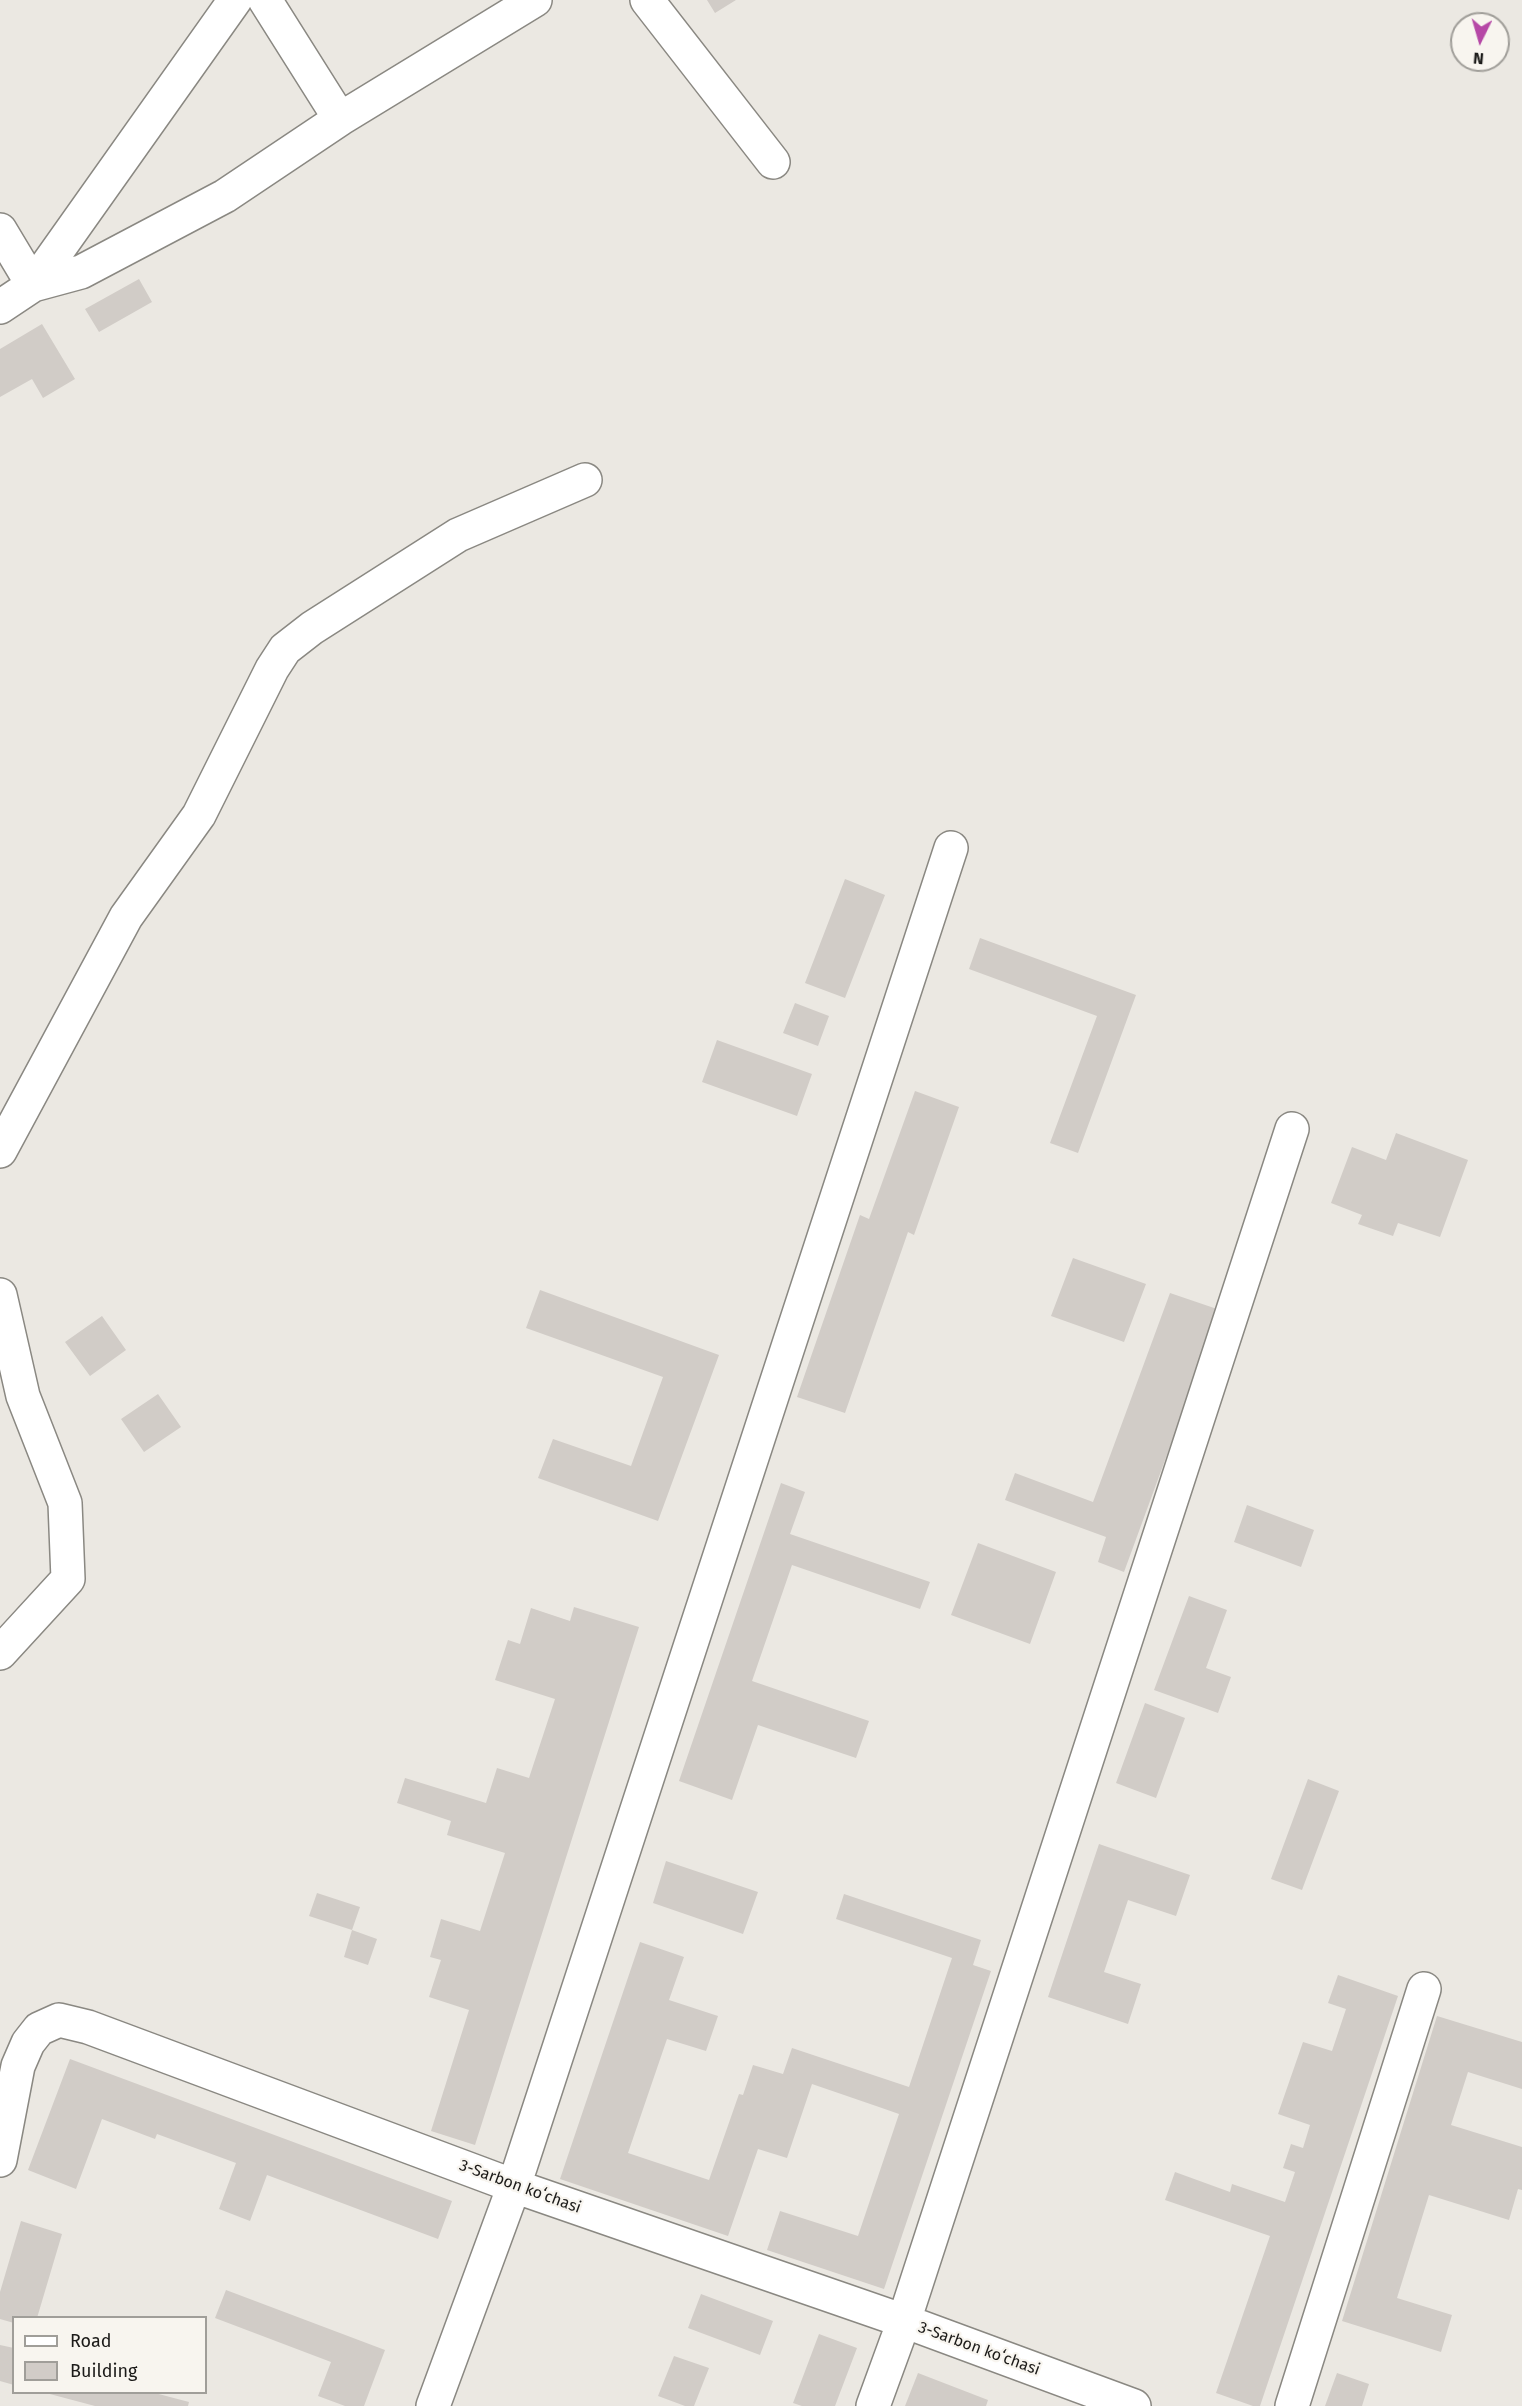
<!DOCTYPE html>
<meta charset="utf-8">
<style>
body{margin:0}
#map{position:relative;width:1522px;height:2406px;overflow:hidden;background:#ebe8e2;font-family:"Fira Sans",sans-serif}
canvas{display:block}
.legend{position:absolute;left:12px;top:2316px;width:195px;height:78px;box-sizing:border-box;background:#f8f5ef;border:2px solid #a09e99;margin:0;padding:8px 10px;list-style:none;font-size:18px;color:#1c1b19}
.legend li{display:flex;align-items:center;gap:12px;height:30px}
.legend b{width:30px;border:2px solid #a09e99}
.north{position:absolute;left:1450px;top:12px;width:60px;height:60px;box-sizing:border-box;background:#f8f5ef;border:2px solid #a09e99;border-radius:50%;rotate:185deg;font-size:16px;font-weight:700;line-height:24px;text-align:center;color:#1c1b19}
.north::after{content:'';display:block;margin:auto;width:21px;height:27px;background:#b648a6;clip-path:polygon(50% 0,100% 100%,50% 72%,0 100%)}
</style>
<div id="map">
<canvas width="1522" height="2406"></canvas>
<ul class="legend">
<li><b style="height:8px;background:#fff"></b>Road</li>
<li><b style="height:16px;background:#d1ccc7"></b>Building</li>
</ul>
<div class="north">N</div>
</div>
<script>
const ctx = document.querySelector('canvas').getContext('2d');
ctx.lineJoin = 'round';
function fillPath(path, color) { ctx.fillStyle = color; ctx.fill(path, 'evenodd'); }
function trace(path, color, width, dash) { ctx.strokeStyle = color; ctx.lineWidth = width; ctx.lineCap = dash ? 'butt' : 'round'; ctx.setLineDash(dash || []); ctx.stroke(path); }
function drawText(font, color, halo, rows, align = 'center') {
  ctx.font = font + ' "Fira Sans",sans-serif'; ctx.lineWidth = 4.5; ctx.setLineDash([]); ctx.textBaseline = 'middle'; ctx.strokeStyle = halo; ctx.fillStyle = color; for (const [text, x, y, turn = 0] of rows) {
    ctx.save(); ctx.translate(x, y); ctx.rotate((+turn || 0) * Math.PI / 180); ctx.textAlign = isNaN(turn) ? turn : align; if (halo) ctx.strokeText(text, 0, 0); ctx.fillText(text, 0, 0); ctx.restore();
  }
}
const building = new Path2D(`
 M707,0H736L715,13Z
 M139,279L152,302L99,332L85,309Z
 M42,324L75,379L43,398L32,379L0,397V349Z
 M845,879L885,895L845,998L805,983Z
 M980,938L1136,995L1078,1153L1050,1143L1097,1016L969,969Z
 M795,1003L829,1016L818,1046L783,1033Z
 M717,1040L812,1074L797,1116L702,1082Z
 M915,1091L959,1107L914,1235L908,1232L845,1413L797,1397L860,1215L869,1219Z
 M1396,1133L1468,1160L1440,1237L1398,1223L1393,1236L1358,1224L1362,1215L1331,1203L1352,1147L1386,1160Z
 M1073,1258L1146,1284L1124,1342L1051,1316Z
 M540,1290L719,1355L658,1521L538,1478L553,1439L631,1466L663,1377L526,1328Z
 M1170,1293L1220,1310L1124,1572L1098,1562L1106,1537L1005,1500L1015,1473L1093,1502Z
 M102,1316L126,1350L90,1376L65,1342Z
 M158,1394L181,1427L144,1452L121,1419Z
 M781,1483L805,1492L790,1534L930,1582L920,1609L792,1565L752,1681L869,1721L856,1758L758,1725L732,1800L679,1781Z
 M1247,1505L1314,1530L1301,1567L1234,1542Z
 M978,1543L1056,1572L1030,1644L951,1615Z
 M1189,1596L1227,1610L1206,1668L1231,1677L1218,1713L1154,1690Z
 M574,1607L639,1627L475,2145L431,2131L469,2010L429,1997L441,1960L430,1957L441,1919L480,1931L505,1853L447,1835L451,1821L397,1803L405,1778L486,1803L497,1768L529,1778L555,1699L495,1680L508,1640L520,1644L531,1608L570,1621Z
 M1145,1703L1185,1718L1156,1798L1116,1783Z
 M1308,1779L1339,1791L1302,1890L1271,1879Z
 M1099,1844L1190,1875L1176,1916L1128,1900L1104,1972L1141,1984L1128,2024L1048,1997Z
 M666,1861L758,1892L743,1934L653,1903Z
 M317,1893L360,1907L352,1930L309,1916Z
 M844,1894L981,1940L973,1965L991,1971L884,2289L767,2250L780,2211L858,2236L899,2114L879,2107L812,2084L787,2158L758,2149L728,2236L560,2179L640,1942L684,1957L669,2000L718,2016L706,2051L667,2039L628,2153L709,2180L739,2094L743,2095L753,2065L783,2074L792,2048L909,2087L952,1958L836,1919Z
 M352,1930L377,1939L368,1965L344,1957Z
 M1338,1975L1398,1996L1260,2406H1253L1216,2393L1270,2236L1165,2200L1175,2172L1230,2192L1232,2184L1285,2202L1295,2172L1283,2168L1291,2144L1303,2148L1310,2125L1278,2114L1303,2042L1332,2051L1346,2009L1328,2003Z
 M1437,2016L1522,2042V2089L1468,2072L1451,2125L1522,2147V2190L1518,2189L1509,2220L1429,2195L1397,2298L1452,2315L1441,2352L1342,2321Z
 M70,2059L452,2201L438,2239L267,2175L250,2221L219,2209L236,2163L157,2134L155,2139L102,2119L76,2189L28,2170Z
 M21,2221L62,2234L37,2318H14V2323L0,2319V2292Z
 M226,2290L385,2350L364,2406H345L318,2396L331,2362L215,2318Z
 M701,2294L773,2321L760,2355L688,2328Z
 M819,2334L857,2348L835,2406H802L793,2403Z
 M0,2345L14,2348V2385L0,2381Z
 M674,2356L709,2368L694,2406H685L658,2396Z
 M918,2373L988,2400L986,2406H905Z
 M1337,2373L1369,2384L1362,2406H1325Z
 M151,2392L189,2402L188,2406H95L46,2393Z`);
const minor = new Path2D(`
 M265,0L340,119L535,0
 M647,0L773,162
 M0,230L33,285L81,272L225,196L340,119
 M0,307L33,285L235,0
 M0,1151L126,917L199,815L272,669L285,649L312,628L458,535L585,480
 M0,1295L23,1396L65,1503L68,1579L0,1653
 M0,2160L18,2066L28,2043L39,2029L59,2020L88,2027L514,2186L904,2321L1134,2406
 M433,2406L514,2186L951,848
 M873,2406L904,2321L1292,1129
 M1292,2406L1424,1989`);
const streetNames = [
 ["3-Sarbon koʻchasi",520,2187,20],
 ["3-Sarbon koʻchasi",979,2349,20]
];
fillPath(building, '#d1ccc7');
trace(minor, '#8a8882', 36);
trace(minor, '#fff', 33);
drawText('16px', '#1c1b19', '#f8f5ef', streetNames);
</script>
